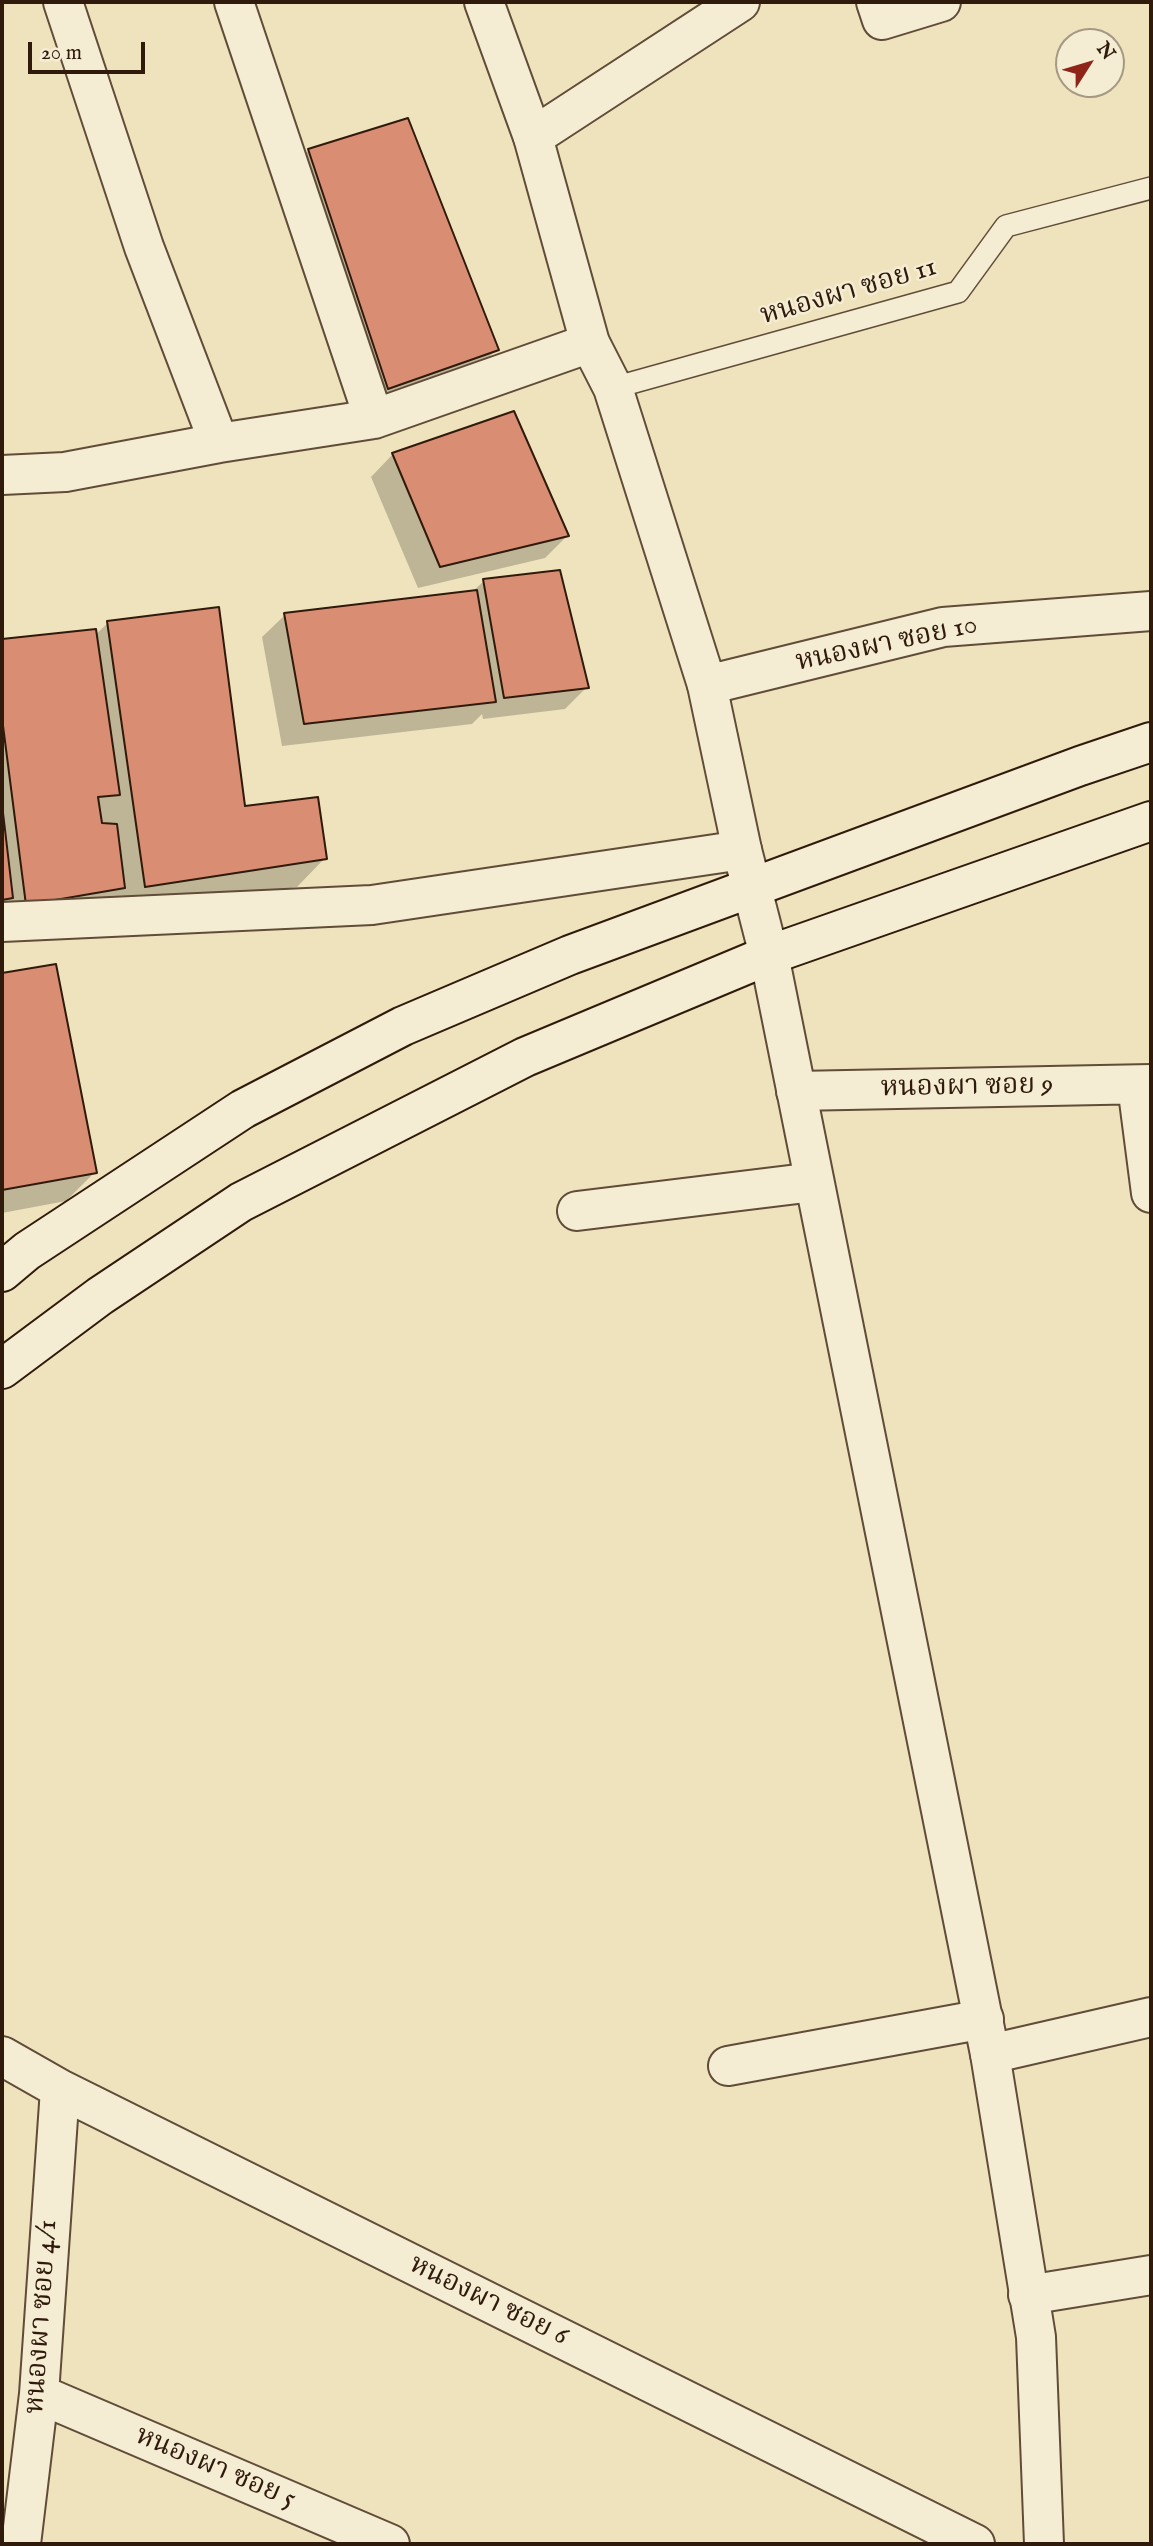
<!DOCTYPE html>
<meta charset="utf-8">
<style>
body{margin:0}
#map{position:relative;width:1153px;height:2546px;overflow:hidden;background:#eee3bc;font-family:"IM FELL English",serif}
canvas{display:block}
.frame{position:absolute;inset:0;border:4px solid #301a0c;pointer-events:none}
.north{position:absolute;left:1055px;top:28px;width:70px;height:70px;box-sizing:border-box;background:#f4edd3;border:2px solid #a69983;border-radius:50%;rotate:53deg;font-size:19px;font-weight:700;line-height:28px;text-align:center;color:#301a0c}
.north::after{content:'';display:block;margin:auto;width:24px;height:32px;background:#8f2418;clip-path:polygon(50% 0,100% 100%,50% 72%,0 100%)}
.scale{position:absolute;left:28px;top:42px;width:117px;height:32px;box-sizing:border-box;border:4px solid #301a0c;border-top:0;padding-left:9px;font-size:21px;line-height:24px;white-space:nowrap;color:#301a0c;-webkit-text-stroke:5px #f4edd3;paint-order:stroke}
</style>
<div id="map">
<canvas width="1153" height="2546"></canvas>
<div class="frame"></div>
<div class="north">N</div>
<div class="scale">20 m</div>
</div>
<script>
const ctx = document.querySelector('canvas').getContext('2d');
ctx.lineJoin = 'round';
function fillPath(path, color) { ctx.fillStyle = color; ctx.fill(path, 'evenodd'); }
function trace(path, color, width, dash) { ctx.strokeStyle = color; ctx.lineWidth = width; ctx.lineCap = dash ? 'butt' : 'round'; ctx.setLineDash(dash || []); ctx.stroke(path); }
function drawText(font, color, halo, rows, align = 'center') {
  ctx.font = font + ' "IM FELL English","Noto Serif Thai",serif'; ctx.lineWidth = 5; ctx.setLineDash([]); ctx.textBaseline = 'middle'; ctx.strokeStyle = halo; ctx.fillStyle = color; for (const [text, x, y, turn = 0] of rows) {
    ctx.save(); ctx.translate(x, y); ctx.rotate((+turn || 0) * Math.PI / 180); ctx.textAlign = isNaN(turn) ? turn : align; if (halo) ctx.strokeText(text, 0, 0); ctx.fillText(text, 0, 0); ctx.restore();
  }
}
const shadow = new Path2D(`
 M309,150L497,349L468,378L359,417L280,179Z
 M393,454L567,536L545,558L418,588L371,477Z
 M484,581L587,687L565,709L483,719L482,714L472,724L282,746L262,637L285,615L472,592Z
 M108,623L243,808L325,858L297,887L117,915L114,897L95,916L2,932V640L95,631V635Z
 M54,966L95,1172L66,1201L2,1213V975Z`);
const building = new Path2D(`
 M408,118L499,350L388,389L308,149Z
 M514,411L569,536L440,567L392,453Z
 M560,570L589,688L504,698L483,579Z
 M477,590L496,702L304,724L284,613Z
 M219,607L245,806L318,797L327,859L145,887L107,621Z
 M96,629L120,795L98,797L102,823L117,824L125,888L26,905L2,718V639Z
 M2,804L13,898L2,900Z
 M56,964L97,1173L2,1190V973Z`);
const service = new Path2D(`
 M613,388L958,292L1006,226L1151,188`);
const minor = new Path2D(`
 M63,2L144,247L219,443
 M234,2L374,419
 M876,2L882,20L941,2
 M533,137L740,2
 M2,475L65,472L219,443L374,419L590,343
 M707,685L943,627L1151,611
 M2,922L372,905L742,850
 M1137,1085L1151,1193
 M796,1091L1151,1084
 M577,1211L814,1182
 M990,2054L1151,2017
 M2,2056L60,2089L975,2544
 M728,2066L984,2019
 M1028,2295L1151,2275
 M39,2394L390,2544
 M21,2544L39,2394L60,2089`);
const tertiary = new Path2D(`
 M484,2L533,137L590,343L613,388L707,685L742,850L769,955L990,2054L1036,2337L1044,2544`);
const secondary = new Path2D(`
 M2,1272L27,1251L243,1109L403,1026L570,955L1080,766L1151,742
 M2,1369L100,1296L241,1202L525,1057L769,955L1151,821`);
const streetNames = [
 ["หนองผา ซอย 11",849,293,-16],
 ["หนองผา ซอย 10",887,645,-12],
 ["หนองผา ซอย 9",967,1088,-1],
 ["หนองผา ซอย 6",488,2302,26],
 ["หนองผา ซอย 4/1",43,2317,-86],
 ["หนองผา ซอย 5",215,2469,23]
];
fillPath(shadow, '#0003');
fillPath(building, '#d98e73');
trace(building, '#301a0c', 2);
trace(service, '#604c38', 24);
trace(minor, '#604c38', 42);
trace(tertiary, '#604c38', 42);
trace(secondary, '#301a0c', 42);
trace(service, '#f4edd3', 21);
trace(minor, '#f4edd3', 38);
trace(tertiary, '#f4edd3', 38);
trace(secondary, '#f4edd3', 38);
drawText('28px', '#301a0c', '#f4edd3', streetNames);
</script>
